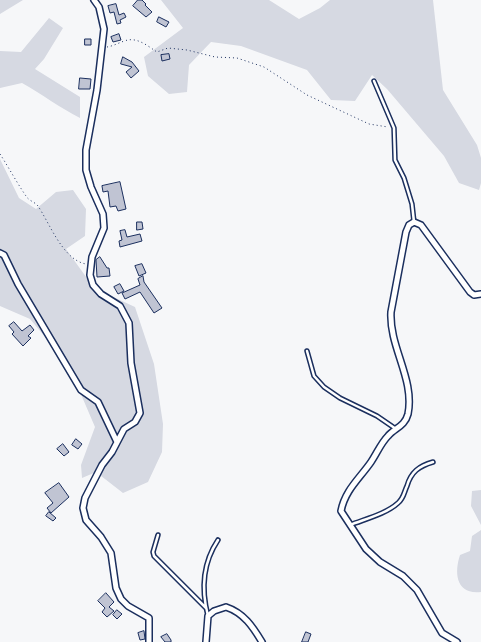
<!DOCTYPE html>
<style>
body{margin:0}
canvas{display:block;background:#f6f7f9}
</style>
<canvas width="481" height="642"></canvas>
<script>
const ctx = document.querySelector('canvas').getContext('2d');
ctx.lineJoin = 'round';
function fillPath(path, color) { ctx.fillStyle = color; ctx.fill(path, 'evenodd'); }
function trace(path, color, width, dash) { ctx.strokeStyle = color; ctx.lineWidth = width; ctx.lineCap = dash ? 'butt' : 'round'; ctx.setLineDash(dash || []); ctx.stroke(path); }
const green = new Path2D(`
 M0,0H23L0,14Z
 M161,0H269L299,19L320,8L330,0H433L443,90L477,145L481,158V183L479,190L459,183L444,156L387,89L372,75L355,101L331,100L307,70L241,46L211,42L189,65L187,92L169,94L148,76L144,57L183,28Z
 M49,18L63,28L44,59L35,69L80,97V118C60,108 42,94 22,83L0,88V51L21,52Z
 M0,159L19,198L36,209L56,192L73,190L86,209L85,236L66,249L94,288L135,307L154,364L163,424L162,452L148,482L123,493L96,472L82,478L81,465L95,427L74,378L56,350L30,319L0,306Z
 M481,490V525L471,506L472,491Z
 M481,530V592C456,595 454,573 460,555L470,551L472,536Z`);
const building = new Path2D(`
 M138,0H142L146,4L145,5L152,12L146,17L133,6Z
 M116,4L119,15L124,13L126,17L120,20L121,23L117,24L114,12L110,13L108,6Z
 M159,17L169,22L166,27L157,22Z
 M119,34L121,40L113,42L111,37Z
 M85,39H91V45H85Z
 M169,54L170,59L162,61L161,55Z
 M123,57L132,62L139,71L131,78L126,72L132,67L121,64Z
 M80,78L91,79L90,89H79Z
 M120,182L126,209L118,211L116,206L110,207L108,191L103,192L102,186Z
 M137,222H142L143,229L137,230Z
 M125,230L127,237L140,234L142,241L120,247L119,241L122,240L120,231Z
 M100,257L107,268H109L110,276L97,277L96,260Z
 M142,264L146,273L139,276L135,266Z
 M143,276L144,282L162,308L154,313L140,292L125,299L122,293L140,285L138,279Z
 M120,284L124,291L118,294L114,287Z
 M14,322L22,331L30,325L34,330L28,336L31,338L23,346L12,334L14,332L9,326Z
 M76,439L82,444L78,449L72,445Z
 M63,444L69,452L64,456L57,449Z
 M59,483L69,497L51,513L47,508L53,503L45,493Z
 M49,512L56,518L53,521L46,516Z
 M106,593L114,602L109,607L114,611L107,617L102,612L105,608L98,601Z
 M117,610L122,614L117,619L113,615Z
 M144,631L145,639L140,640L138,633Z
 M306,632L311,634L308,642H302Z
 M167,634L171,640V642H165L161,637Z`);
const path = new Path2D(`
 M107,47C114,46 122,41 128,40C139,38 149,47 157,52L168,48L187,50L215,57L237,58L264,67L307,95L369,124L388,127
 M0,154C9,168 17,183 26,196C29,201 35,202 38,206C50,224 63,260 86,264`);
const service = new Path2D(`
 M374,81L394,128L395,160L404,178L412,204L414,222
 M307,351L314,376L324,387L340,398L377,416L396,429
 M350,525C365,519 386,514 398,503C404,498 404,492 407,486C411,472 419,466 433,462
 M158,535L153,552L154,556L206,608
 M208,616C201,589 202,564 218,540`);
const minor = new Path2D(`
 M94,0L99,7L104,29L97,90L86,150V170L91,187L103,214L104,228L92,257L90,275L93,285L101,294L120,306L129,323L131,363L140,413L135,422L124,429L112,452L102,465L85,498L83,508L86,520L101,537L111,553L116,588L121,599L128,606L149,618V642
 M0,253L4,255L18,284L81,390L98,402L117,442
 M206,642L208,616L214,611L226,607C244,613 253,627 262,642
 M457,642L442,633L417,590L403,576L380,562L366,549L341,511C345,490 360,478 371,462C377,453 381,443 388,436C395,428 405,426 408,414C415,379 389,347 391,312L406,232L409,225L414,222L421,225L470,292L474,295L481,294`);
fillPath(green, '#d6d9e2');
fillPath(building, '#c0c4d3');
trace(building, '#1b2f5e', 1);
trace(service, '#1b2f5e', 5.5);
trace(minor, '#1b2f5e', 8);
trace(path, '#1b2f5e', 1, [1, 3]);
trace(service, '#fff', 2.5);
trace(minor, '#fff', 5);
</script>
